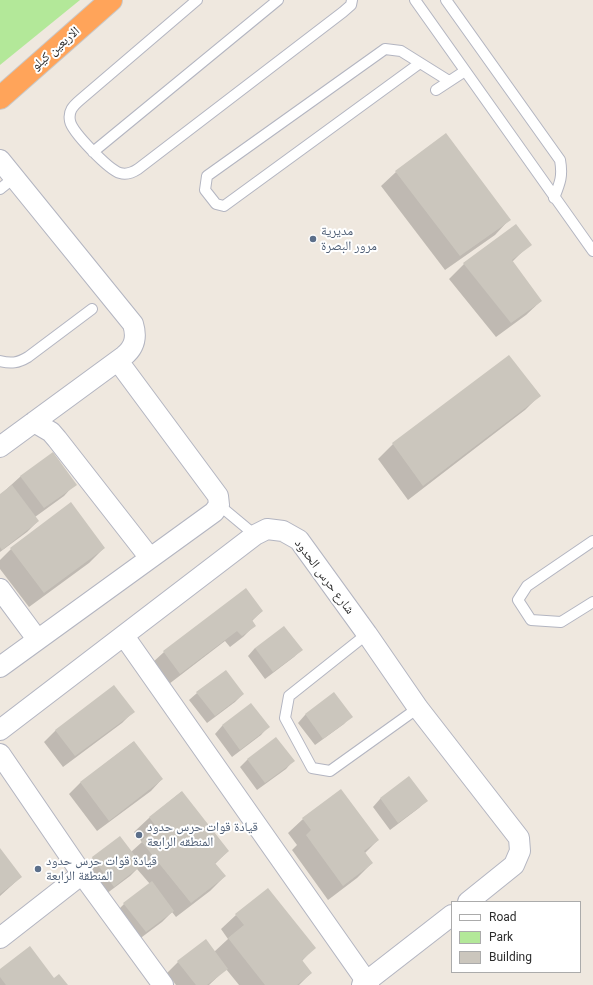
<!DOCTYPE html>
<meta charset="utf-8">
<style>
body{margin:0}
#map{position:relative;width:593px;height:985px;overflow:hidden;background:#efe8df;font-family:Roboto,sans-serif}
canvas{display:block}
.legend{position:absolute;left:451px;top:901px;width:130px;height:72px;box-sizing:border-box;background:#fff;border:1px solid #ababab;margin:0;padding:5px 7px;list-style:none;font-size:12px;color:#2d2d2d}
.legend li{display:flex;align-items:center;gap:8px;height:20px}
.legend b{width:20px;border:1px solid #ababab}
</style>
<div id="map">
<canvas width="593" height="985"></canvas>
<ul class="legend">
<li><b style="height:5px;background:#fff"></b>Road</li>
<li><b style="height:11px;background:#b3e899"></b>Park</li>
<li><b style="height:11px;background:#cbc6bd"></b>Building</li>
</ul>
</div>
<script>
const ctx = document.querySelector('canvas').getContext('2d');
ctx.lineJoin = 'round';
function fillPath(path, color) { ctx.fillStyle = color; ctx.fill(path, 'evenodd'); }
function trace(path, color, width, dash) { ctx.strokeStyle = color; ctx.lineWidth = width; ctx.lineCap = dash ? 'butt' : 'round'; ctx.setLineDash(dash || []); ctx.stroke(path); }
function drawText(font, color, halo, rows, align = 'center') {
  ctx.font = font + ' Roboto,"Noto Naskh Arabic",sans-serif'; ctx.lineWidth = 4; ctx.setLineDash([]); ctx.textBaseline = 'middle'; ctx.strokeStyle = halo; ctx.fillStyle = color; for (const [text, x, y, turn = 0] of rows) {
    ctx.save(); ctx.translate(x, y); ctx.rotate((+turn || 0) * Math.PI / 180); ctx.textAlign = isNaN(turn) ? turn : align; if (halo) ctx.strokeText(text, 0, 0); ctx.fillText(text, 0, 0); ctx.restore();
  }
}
const green = new Path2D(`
 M0,0H80L0,65Z`);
const shadow = new Path2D(`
 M396,172L509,220L495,235L445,270L381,186Z
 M516,226L530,244L512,262L541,301L526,315L496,337L449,279L464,264Z
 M509,357L540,395L525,410L408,500L378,459L393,444Z
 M21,476L75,484L64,496L35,517L38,521L27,532L0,552V495Z
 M104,548L89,563L29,607L0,569V560L11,549Z
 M262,611L252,621L255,625L243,637L230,647L225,641L169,684L152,663L164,652Z
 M255,648L301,650L294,657L265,679L248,656Z
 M197,693L243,694L235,702L207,723L189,700Z
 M334,693L351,716L344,724L315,745L298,723L305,715Z
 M251,705L268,727L261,735L232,757L215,734L222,726Z
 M133,712L122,723L63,767L44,742L56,730Z
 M276,738L293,761L286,769L257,790L240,767L247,760Z
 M133,742L162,779L151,791L97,831L69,794L80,783Z
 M409,778L426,801L419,808L390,830L373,807L380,799Z
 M181,792L228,851L215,864L225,876L210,891L176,917L172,912L162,922L134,943L113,915L124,904L150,884L137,869L130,876L102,897L81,869L92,858L120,837L131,852L142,842L134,832L149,818Z
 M303,819L378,840L365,853L372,863L357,878L328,900L292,850L297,845L288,833Z
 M0,849L21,877L0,896Z
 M236,915L314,948L302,961L311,973L299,985H239L226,969L209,985H176L167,973L178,962L214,952L228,939L221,929Z
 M0,970L54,979L66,985H0Z`);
const building = new Path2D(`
 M446,133L511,220L460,256L395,171Z
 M516,224L532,245L512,260L542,301L511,323L463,263Z
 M509,355L541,396L423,486L392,443Z
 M53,452L77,485L44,508L20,476Z
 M12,485L39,521L2,550L0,547V494Z
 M71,502L105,548L44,593L10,548Z
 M246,588L263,611L252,620L256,626L242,636L237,631L180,674L163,651Z
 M284,626L303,650L273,672L255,648Z
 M226,670L244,694L215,716L196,692Z
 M114,685L135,712L75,756L55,730Z
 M334,692L353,717L323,739L305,714Z
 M251,703L270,727L240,750L222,725Z
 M276,737L295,761L265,783L247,759Z
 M134,741L163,779L109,821L80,782Z
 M409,776L428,801L398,823L380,798Z
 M341,789L379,840L364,851L373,863L343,886L306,835L311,830L302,818Z
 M182,791L229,851L215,863L226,876L191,903L141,841L157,828L149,817Z
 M120,836L142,865L114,887L92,857Z
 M0,848L22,877L0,894Z
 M152,881L174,911L146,932L123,903Z
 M268,888L316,948L302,960L312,973L297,985H265L228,938L244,925L235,914Z
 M206,939L228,969L207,985H196L177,961Z
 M30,946L54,978L59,974L68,985H6L0,977V969Z`);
const service = new Path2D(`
 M197,0L80,100C73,106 68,111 70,121C72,132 109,170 120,173C127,175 132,173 138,169L343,12L351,5L352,0
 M415,0L593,251
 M446,0L560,160C563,176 560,183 554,198
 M420,63L224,206L216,204L205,190L207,176L385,49L401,51L449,81
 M436,90L465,71
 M93,152L278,0
 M0,189L15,177
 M0,361C11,364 18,363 28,357L92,309
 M219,505L255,535
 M593,541L527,586L518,600L531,620L561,622L593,602
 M367,634L289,696L285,718L312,768L330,771L418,708`);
const minor = new Path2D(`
 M0,160L133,324C137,337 135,347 124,356L0,447
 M34,422L51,432L57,439L150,558
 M0,589L37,639
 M124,636L369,985
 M0,667L214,512L219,505L218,496L118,361
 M0,730L255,535L267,529L283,531L299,540L367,634L418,708L519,838L520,851L514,865L468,902
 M0,754L82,874L163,985
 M0,938L82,874
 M362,985L452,915`);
const motorway = new Path2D(`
 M0,98L111,0`);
const markers = [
 [313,239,4,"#5c6f8a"],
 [139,835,4,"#5c6f8a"],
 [38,869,4,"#5c6f8a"]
];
const streetNames = [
 ["الاربعين كيلو",56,49,-41],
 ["شارع حرس الحدود",324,577,53]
];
const serviceNames = [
 ["مديرية",321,232],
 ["مرور البصرة",321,247],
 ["قيادة قوات حرس حدود",147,828],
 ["المنطقه الرابعة",147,843],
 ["قيادة قوات حرس حدود",46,862],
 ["المنطقة الرابعة",46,877]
];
fillPath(green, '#b3e899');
fillPath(shadow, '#0003');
fillPath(building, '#cbc6bd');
trace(service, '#b3b5c1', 12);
trace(minor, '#b3b5c1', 22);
trace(motorway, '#c8c8c8', 24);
trace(service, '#fff', 10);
trace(minor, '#fff', 20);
trace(motorway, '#ffa45a', 22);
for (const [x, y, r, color] of markers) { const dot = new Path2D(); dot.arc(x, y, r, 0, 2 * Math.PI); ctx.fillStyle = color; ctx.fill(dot); trace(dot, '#fff', 1.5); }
drawText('13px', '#2d2d2d', '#fff', streetNames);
drawText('13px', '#4e5e75', '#fff', serviceNames, 'left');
</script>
